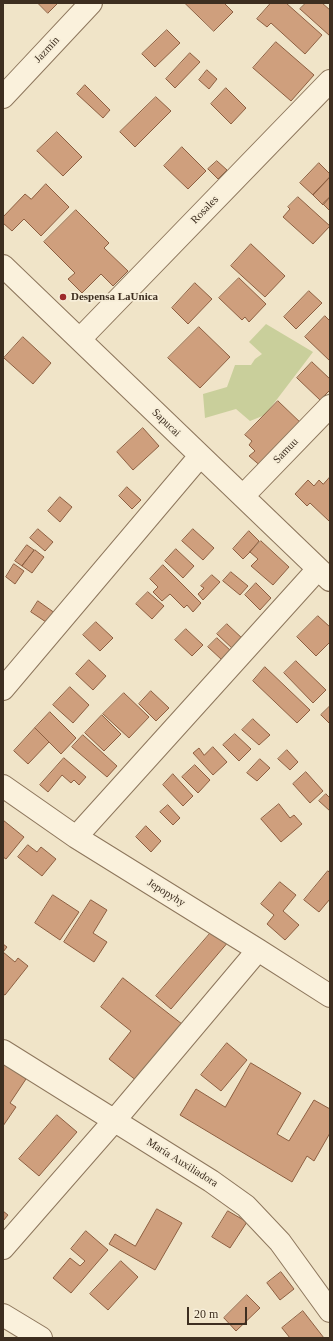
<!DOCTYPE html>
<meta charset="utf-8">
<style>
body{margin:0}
#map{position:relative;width:333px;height:1341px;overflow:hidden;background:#f0e4c8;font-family:"Times New Roman",serif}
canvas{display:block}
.frame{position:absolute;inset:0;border:4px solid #3d2e20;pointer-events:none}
.scale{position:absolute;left:187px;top:1307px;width:60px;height:18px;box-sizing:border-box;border:2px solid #3d2e20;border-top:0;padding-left:5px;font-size:12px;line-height:14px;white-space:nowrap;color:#3d2e20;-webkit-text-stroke:3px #f7eed8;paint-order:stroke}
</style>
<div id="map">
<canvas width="333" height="1341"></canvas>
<div class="frame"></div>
<div class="scale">20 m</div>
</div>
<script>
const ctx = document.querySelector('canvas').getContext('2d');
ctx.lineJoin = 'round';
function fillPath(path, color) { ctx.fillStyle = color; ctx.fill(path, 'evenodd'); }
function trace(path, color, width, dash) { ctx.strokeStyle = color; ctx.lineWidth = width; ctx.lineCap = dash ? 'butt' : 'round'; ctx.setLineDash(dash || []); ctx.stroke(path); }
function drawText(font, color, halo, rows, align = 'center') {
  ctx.font = font + ' "Times New Roman",serif'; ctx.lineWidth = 3.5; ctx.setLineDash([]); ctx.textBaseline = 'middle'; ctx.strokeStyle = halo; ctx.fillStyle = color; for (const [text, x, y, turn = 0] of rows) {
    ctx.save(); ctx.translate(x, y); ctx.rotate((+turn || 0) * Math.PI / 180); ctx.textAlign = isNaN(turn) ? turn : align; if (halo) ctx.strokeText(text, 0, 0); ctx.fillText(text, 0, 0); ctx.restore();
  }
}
const green = new Path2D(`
 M266,324L313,352L265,415L250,421L236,409L205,418L203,394L227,387L235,365H251L255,359L262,354L249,342Z`);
const building = new Path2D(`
 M38,3H58L48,13Z
 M185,3H224L233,12L214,31Z
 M271,3H286L322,35L305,54L271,23L267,27L257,19Z
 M306,3H322L330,10V36L300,9Z
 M167,30L180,43L155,67L142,54Z
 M276,42L314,75L291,101L253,68Z
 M190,53L200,62L175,88L166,79Z
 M207,70L217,79L209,89L199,80Z
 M85,85L110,110L103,118L77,94Z
 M226,88L246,108L231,124L211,104Z
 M156,97L171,111L135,147L120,132Z
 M57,132L82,157L63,176L37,151Z
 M182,147L206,171L188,189L164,166Z
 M217,161L227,170L218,179L208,169Z
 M319,163L330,174V177L313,195L300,183Z
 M330,177V197L323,205L313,195Z
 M46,184L69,207L41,236L24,219L12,231L3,223V217L25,194L31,199Z
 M298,197L330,226L313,244L283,217L290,209L288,207Z
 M330,197V211L323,204Z
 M76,210L109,243L104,248L128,271L113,286L101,274L82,293L68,279L75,273L44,242Z
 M251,244L285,276L265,297L231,266Z
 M239,278L266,304L249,322L245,317L242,320L219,298Z
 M195,283L212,299L188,324L172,308Z
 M309,291L322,303L296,329L284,317Z
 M325,316L330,321V361L305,337Z
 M199,327L230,357L200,388L168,358Z
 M23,337L51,363L33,384L4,358Z
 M312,362L330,379V390L320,400L297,378Z
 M278,401L303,425L263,468L249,456L255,451L249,445L252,441L245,435Z
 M143,428L159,446L133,470L117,452Z
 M330,477V519L329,521L310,503L307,506L295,494L308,480L314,486L319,480L323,484Z
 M127,487L141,500L132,509L119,496Z
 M60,497L72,507L60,522L48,511Z
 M38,529L53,542L45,551L30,538Z
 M193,529L214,548L203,560L182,541Z
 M249,531L259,541L250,552L243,559L233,549Z
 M261,541L289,567L273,585L251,566L258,559L250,552Z
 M27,545L34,550L22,566L15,561Z
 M176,549L194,566L183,578L165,561Z
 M35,550L44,557L32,573L22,566Z
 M14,564L24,571L15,584L6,577Z
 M163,565L201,603L193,612L187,605L184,608L170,594L162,601L153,592L158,587L150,579Z
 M231,572L248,586L240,595L223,581Z
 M212,575L220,582L203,600L198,594L204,588L201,586Z
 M256,583L271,598L260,610L245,595Z
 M148,592L164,606L152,619L136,604Z
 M38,601L59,616L52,626L31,612Z
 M318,616L330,627V642L316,656L297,637Z
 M96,622L113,638L100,651L83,635Z
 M227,624L244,640L234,650L217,634Z
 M186,629L203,645L192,656L175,640Z
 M217,638L231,651L222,660L208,647Z
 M89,660L106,676L93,690L76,674Z
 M296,661L326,690L313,703L284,673Z
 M265,667L310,710L297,723L253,681Z
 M70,687L89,705L73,723L53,705Z
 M151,691L169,708L156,721L139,704Z
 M124,693L149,717L129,738L103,714Z
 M330,706V724L321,715Z
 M50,712L76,738L61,754L35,728Z
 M102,715L121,734L104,751L85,733Z
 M253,719L270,735L259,745L242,730Z
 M35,728L49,742L28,764L14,751Z
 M235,734L251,749L239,761L223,745Z
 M83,735L117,766L107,777L72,747Z
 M213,747L227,762L213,775L193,753L199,748L204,755Z
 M287,750L298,762L290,770L278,759Z
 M64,758L86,777L79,785L74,780L71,783L62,775L48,792L40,785Z
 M260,759L270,768L257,781L247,773Z
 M195,765L210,780L198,793L182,777Z
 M306,772L323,791L310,803L293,784Z
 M173,774L193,796L183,806L163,785Z
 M326,794L330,798V811L319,801Z
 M279,804L290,818L294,815L302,824L281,842L261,819Z
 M168,805L180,818L173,825L160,812Z
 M3,820L24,837L6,859L3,857Z
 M146,826L161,841L151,852L136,837Z
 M28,845L37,852L41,847L56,859L42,876L18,857Z
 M328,871L330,873V899L319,912L304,900Z
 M280,882L296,895L283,911L299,925L285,940L267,924L274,915L261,904Z
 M53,895L79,912L60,940L35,923Z
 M91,900L107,910L93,933L107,942L94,962L64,942Z
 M214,929L229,941L171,1009L156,996Z
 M3,944L7,947L3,952Z
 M3,952L15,962L18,958L28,966L5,995L3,994Z
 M123,978L182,1024L137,1081L109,1059L131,1031L101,1007Z
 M227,1043L247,1060L221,1091L201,1075Z
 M3,1063L26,1079L10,1103L16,1107L3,1126Z
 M251,1063L301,1093L277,1134L289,1141L314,1100L330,1109V1133L314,1161L307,1156L292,1182L180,1115L196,1089L225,1107Z
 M57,1115L77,1132L39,1176L19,1159Z
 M157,1209L182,1223L155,1270L109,1244L115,1234L135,1246Z
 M3,1211L8,1215L3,1221Z
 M228,1211L247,1222L230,1248L212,1237Z
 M86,1231L108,1250L71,1293L53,1278L70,1258L80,1266L85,1261L71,1249Z
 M121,1261L138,1277L108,1310L90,1294Z
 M281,1272L294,1289L280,1300L267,1283Z
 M247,1295L260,1308L236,1331L224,1318Z
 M303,1311L324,1338H290L282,1328Z`);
const minor = new Path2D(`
 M3,97L91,3
 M3,266L330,580
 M80,339L330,81
 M243,496L330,406
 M3,689L200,456
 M3,786L76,837L258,950L330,996
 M76,837L318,569
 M3,1051L211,1181L246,1206L280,1242L330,1311
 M3,1248L114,1121L258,950
 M3,1315L41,1338`);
const markers = [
 [63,297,4,"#9e2a2b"]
];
const streetNames = [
 ["Jazmín",47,50,-47],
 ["Rosales",205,210,-46],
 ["Sapucai",166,423,44],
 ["Samuu",286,451,-46],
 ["Jepopyhy",166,893,32],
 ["María Auxiliadora",182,1163,32]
];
const poiNames = [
 ["Despensa LaUnica",71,297]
];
fillPath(green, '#c9cf9b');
fillPath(building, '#cf9f7d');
trace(building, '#8d5f41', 1);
trace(minor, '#8d765c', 24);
trace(minor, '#faf1dc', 22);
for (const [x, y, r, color] of markers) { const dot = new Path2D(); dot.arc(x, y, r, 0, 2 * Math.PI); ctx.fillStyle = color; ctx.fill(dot); trace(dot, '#f7eed8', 1.5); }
drawText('11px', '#3d2e20', '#f7eed8', streetNames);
drawText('bold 11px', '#3d2e20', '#f7eed8', poiNames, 'left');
</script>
